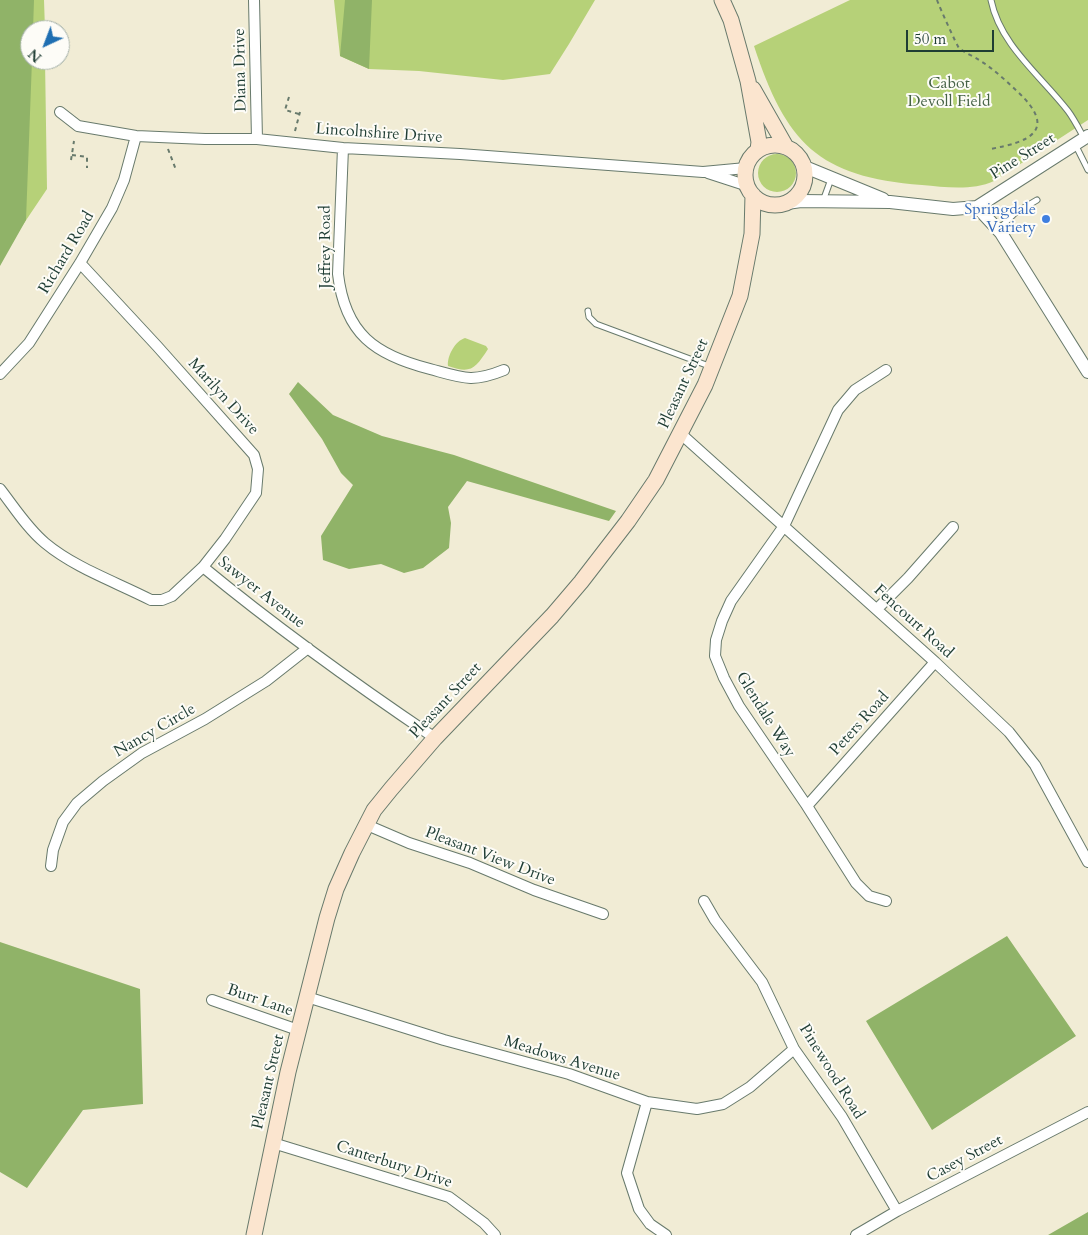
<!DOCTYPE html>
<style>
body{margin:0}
#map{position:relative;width:1088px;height:1235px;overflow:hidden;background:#f1ecd5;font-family:Cardo,serif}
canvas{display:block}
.north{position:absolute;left:20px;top:20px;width:50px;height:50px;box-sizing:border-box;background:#fdfcf7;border:1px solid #a4b0a9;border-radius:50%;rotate:223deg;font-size:14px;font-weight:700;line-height:20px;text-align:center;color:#1f3d34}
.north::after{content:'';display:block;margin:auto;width:18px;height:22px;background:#1f6fb2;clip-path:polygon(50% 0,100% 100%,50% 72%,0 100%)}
.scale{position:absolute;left:906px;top:30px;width:88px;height:22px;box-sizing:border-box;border:2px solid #1f3d34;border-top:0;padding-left:6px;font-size:15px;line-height:18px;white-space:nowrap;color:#1f3d34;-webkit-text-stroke:4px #fdfcf7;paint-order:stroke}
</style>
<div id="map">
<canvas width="1088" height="1235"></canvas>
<div class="north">N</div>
<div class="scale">50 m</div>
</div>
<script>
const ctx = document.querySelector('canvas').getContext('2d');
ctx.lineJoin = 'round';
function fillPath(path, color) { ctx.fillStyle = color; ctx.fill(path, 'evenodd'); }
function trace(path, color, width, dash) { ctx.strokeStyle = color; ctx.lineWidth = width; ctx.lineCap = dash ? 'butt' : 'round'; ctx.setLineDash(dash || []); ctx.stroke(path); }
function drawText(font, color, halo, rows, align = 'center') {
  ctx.font = font + ' Cardo,serif'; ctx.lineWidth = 4; ctx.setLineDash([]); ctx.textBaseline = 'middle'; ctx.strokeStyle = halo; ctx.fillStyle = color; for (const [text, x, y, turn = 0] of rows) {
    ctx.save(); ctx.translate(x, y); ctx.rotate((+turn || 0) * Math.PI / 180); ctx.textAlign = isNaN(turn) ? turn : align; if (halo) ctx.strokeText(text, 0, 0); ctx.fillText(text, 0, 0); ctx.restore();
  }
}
const green = new Path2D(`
 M0,0H44L45,30H30V60H45L47,189L0,259Z
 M334,0H595L569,44L550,74L503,80L419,71L369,69L340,56Z
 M850,0H1088V120L994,181C972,191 945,187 922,185C818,177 786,143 754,46Z
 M758 173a19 19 0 1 1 38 0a19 19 0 1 1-38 0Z
 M465,338L486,346L488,349C475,369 471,374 448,366C447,356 455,341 465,338Z`);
const forest = new Path2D(`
 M0,0H34L33,30H30V60H32L26,220L0,266Z
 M345,0H372L369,69L340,56Z
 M298,382L333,415L382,436L454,455L616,511L609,521L467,481L448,507L451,523L449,548L423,568L404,573L381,564L349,569L323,560L321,536L353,485L341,473L322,439L289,394Z
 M1007,936L1076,1036L932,1130L866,1021Z
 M0,942L140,989L143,1104L83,1110L27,1188L0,1172Z
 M1088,1212V1235H1048Z`);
const path = new Path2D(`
 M937,0C939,6 957,46 959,48C965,53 973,56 979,60C994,69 1006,81 1018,92C1058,130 1030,142 990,149
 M289,97L285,110L299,114
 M295,131L300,112
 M168,149L176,170
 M72,155L87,157V168
 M71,160L74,141`);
const service = new Path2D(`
 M991,0C1000,45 1041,76 1068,111C1074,119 1079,129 1084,138
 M1075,144L1088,170
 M823,201L831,179
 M999,229L1015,213L1037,200
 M588,311L589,317L596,324L709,366`);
const minor = new Path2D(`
 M254,0L257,139
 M60,112L78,126L136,136L205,139H257L343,148L460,154L703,172L746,168
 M343,148L338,274C345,334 375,355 430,369C463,378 472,383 504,370
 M708,173L748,186
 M80,263L157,346L254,455L258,469L256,493L225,539L203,567
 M886,370L855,390L838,410L784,526L731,601L722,621L716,640L715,656L724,678L739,706L807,806L856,883L869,896L886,901
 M0,374L29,343L80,263L112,208L124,180L136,136
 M681,434L935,662L1009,732L1035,765L1088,862
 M0,489C14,507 27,528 45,543C75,568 116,582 151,600H162L172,596L203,567C277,628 355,684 435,738
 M877,609L908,578L953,527
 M807,806L935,662
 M367,825L409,843L470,863L534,890L603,914
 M51,866L53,850L63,822L77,803L103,781L142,753L205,719L266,681L308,648
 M704,901L715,920L762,982L794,1049L842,1117L897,1211
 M307,997L444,1040L569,1074L647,1102L697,1109L723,1104L750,1087L794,1049
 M212,1000L298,1030
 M647,1102L627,1173L639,1209L650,1224L666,1235
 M273,1143L449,1197L484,1223L495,1235
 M856,1235L897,1211L1088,1112`);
const tertiary = new Path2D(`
 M805,167L883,199
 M787,203L801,201L890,202L953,209L977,207L1088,136
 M977,207L1001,233L1088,372`);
const secondary = new Path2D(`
 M722,0L731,20L748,81L759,142L758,150
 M753,89L786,147
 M745 175a30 30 0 1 1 60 0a30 30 0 1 1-60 0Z
 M254,1235L288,1072L307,997L327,918L336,889L352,853L374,810L391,789L435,738L552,616L581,582L628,521L656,480L705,385L740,296L752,234L753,195`);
const markers = [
 [1046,219,5,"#3f7fe0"]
];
const streetNames = [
 ["Diana Drive",241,70,-91],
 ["Lincolnshire Drive",379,134,4],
 ["Pine Street",1023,157,-32],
 ["Jeffrey Road",326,247,-90],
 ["Richard Road",67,253,-59],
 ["Pleasant Street",684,384,-65],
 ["Marilyn Drive",223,397,48],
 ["Sawyer Avenue",261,593,38],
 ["Fencourt Road",913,622,42],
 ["Pleasant Street",446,701,-47],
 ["Glendale Way",765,715,58],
 ["Peters Road",860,724,-48],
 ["Nancy Circle",155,731,-30],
 ["Pleasant View Drive",490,857,21],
 ["Burr Lane",260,1001,19],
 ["Meadows Avenue",562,1059,17],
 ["Pinewood Road",831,1072,58],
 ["Pleasant Street",269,1082,-77],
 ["Casey Street",965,1159,-28],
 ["Canterbury Drive",394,1165,18]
];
const parkNames = [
 ["Cabot",949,84],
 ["Devoll Field",949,102]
];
const shopNames = [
 ["Springdale",1036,210],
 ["Variety",1036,228]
];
fillPath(green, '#b6d178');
fillPath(forest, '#90b368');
trace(service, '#687a6c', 7);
trace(minor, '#687a6c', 12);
trace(tertiary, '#687a6c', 14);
trace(secondary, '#687a6c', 17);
trace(path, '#687a6c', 2, [4, 4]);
trace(service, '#fff', 5);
trace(minor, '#fff', 10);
trace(tertiary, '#fff', 12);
trace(secondary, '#fbe5cf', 15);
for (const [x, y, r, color] of markers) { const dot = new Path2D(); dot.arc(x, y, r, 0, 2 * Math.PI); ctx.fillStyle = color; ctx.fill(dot); trace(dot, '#fdfcf7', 2); }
drawText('16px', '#1f3d34', '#fdfcf7', streetNames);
drawText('16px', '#456245', '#fdfcf7', parkNames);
drawText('16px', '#366cbe', '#fdfcf7', shopNames, 'right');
</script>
